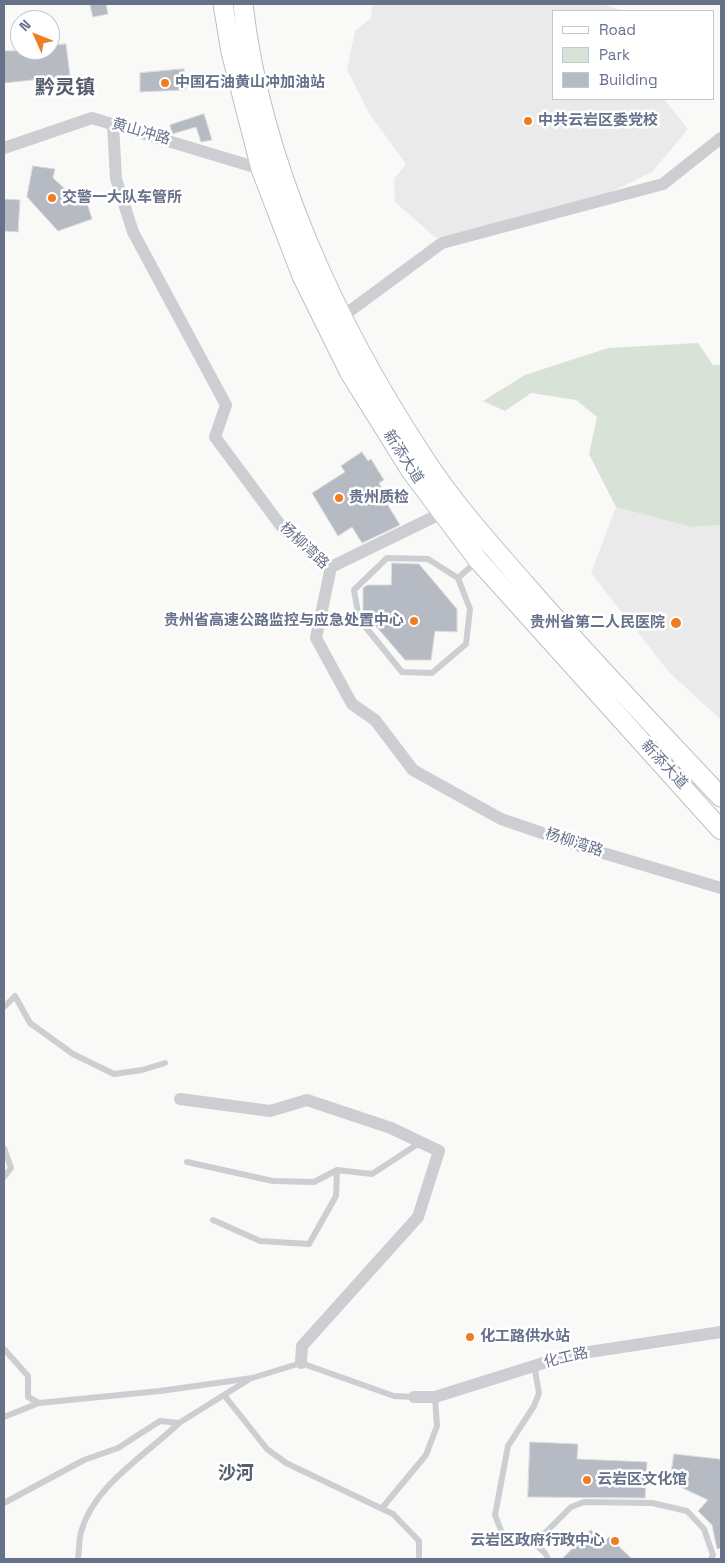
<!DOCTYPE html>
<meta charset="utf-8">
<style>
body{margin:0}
#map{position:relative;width:725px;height:1563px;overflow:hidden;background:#f9f9f7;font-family:"Space Grotesk",sans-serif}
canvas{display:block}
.frame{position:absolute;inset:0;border:5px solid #66728a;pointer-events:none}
.legend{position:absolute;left:552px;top:10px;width:162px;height:90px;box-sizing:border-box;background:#fff;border:1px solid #c2c7d0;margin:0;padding:6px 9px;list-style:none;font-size:15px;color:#66728a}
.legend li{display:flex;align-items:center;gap:10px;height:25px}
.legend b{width:25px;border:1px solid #c2c7d0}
.north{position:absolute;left:10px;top:10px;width:50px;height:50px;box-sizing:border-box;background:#fff;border:1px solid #c2c7d0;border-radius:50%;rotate:314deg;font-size:14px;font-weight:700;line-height:20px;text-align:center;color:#66728a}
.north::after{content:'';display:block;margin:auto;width:18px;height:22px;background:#ef7e22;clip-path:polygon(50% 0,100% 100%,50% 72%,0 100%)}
</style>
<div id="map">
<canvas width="725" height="1563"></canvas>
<div class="frame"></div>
<ul class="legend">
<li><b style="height:6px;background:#fff"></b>Road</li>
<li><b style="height:14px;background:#d9e2d7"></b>Park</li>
<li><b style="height:14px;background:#b6bbc3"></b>Building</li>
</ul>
<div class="north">N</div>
</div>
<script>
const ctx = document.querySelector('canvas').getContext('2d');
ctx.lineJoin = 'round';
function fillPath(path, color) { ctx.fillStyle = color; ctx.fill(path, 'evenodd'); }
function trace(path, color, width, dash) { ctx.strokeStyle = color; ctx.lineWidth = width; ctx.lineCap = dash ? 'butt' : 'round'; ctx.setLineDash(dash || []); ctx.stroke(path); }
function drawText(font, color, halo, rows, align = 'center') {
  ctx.font = font + ' "Space Grotesk","Noto Sans SC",sans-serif'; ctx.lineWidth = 5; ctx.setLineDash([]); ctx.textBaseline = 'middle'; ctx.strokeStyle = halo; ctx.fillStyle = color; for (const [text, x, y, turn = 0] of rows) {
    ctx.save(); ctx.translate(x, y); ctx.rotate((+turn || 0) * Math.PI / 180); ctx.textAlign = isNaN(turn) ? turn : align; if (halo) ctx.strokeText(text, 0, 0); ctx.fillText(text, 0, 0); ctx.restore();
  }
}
const built = new Path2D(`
 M372,4H601L621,10L554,11V99H664L688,129L652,172L599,198L436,238L395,202L394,179L406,164L369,113L347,70L355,31L371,18Z
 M616,507L691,527L721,525V720L669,672L591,573Z`);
const green = new Path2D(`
 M698,343L713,365H721V525L691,527L616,507L589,454L597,417L576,400L531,393L505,411L483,401L525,375L608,348Z`);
const building = new Path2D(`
 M90,4H106L108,14L93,17Z
 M66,44L70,76L4,83V51L50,50V46Z
 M184,69L186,90L140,92V73Z
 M204,114L212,140L201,142L196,127L172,134L170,125Z
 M33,166L55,169L53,178L76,199L85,196L92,219L58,231L27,197Z
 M4,199L20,200L18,232L4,231Z
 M362,452L368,461L371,459L384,480L379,483L382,489L381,494L400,525L362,543L352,527L338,536L312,493L345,472L341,466Z
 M392,563L419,564L457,609V632L435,631L431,660H405L363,611V588L367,585H391Z
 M530,1442L578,1444L577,1459L647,1462L645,1498L528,1497Z
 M674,1454L719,1459L721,1461V1548L717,1549L712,1525L698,1511L708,1500L670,1482Z
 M591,1530L604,1542L609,1537L632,1559H562Z`);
const lane = new Path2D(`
 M458,578L470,609L466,644L432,673L402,672L359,619L354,590L387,558L428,559L458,578L477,561
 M4,1007L15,996L30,1023L73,1054L114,1074L142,1070L165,1063
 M4,1148L11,1168L4,1177
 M187,1162L273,1181L314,1182L337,1170L372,1174L421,1142
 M213,1220L260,1241L309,1244L336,1196L337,1170
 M4,1349L28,1376V1397L39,1403
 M534,1365L539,1393L534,1406L508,1446L495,1515L502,1533L514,1540L532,1541L546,1532L571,1507L584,1502L652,1503L687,1511L704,1529L713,1555L711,1559
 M224,1395L267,1449L286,1463L393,1514L419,1541V1559
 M4,1417L39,1403L160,1391L252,1378L301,1363L394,1396L414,1397
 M4,1503L84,1460L118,1448L160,1421L179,1423L248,1380
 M382,1508L426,1455L437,1426L435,1397
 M532,1541L545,1553L548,1559
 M78,1559C79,1551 79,1540 81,1532C94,1485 146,1455 179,1423`);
const street = new Path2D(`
 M113,124L116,179L133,232L226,405L215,437L284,530L331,567L316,638L352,704L375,720L413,770L501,819L583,847L721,888
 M4,148L92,118L261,169L266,167
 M343,316L442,243L663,184L721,138
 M331,567L442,513
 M180,1099L270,1111L307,1100L391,1128L439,1151L418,1217L302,1346L301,1363
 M414,1397H435L569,1355L721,1332`);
const primary = new Path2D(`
 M223,4L231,52L261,169L302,276L350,373L411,471L478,560L721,830
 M243,4C261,163 336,325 424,458C453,503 490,544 525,584C588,657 655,727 721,797`);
const markers = [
 [165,83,5,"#ef7e22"],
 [528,121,5,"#ef7e22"],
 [52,198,5,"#ef7e22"],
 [339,498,5,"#ef7e22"],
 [414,621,5,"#ef7e22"],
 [676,623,6,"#ef7e22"],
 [470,1337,5,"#ef7e22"],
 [587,1480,5,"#ef7e22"],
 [615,1541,5,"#ef7e22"]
];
const poiNames = [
 ["中国石油黄山冲加油站",175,83],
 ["中共云岩区委党校",538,121],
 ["交警一大队车管所",62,198],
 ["贵州质检",349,498],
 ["贵州省高速公路监控与应急处置中心",404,621,"right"],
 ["贵州省第二人民医院",665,623,"right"],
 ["化工路供水站",480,1337],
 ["云岩区文化馆",597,1480],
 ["云岩区政府行政中心",605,1541,"right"]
];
const streetNames = [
 ["黄山冲路",141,132,16],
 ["新添大道",403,457,57],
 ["杨柳湾路",304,546,43],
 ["新添大道",664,765,47],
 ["杨柳湾路",574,843,18],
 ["化工路",566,1358,-13]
];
const quarterNames = [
 ["沙河",236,1474]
];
const districtNames = [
 ["黔灵镇",65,89]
];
fillPath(built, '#eaeaea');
fillPath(green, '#d9e2d7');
fillPath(building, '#b6bbc3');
trace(building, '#dbdbd9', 1);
trace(primary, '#bec0c5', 21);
trace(lane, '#ccced2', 6);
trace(street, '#ccced2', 12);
trace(primary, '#fff', 19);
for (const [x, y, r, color] of markers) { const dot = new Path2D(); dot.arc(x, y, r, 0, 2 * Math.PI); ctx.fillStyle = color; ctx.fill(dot); trace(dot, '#fff', 2); }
drawText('bold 15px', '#66728a', '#fff', poiNames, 'left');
drawText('15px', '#66728a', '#fff', streetNames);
drawText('bold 18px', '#555d6e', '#fff', quarterNames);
drawText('bold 20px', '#555d6e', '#fff', districtNames);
</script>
